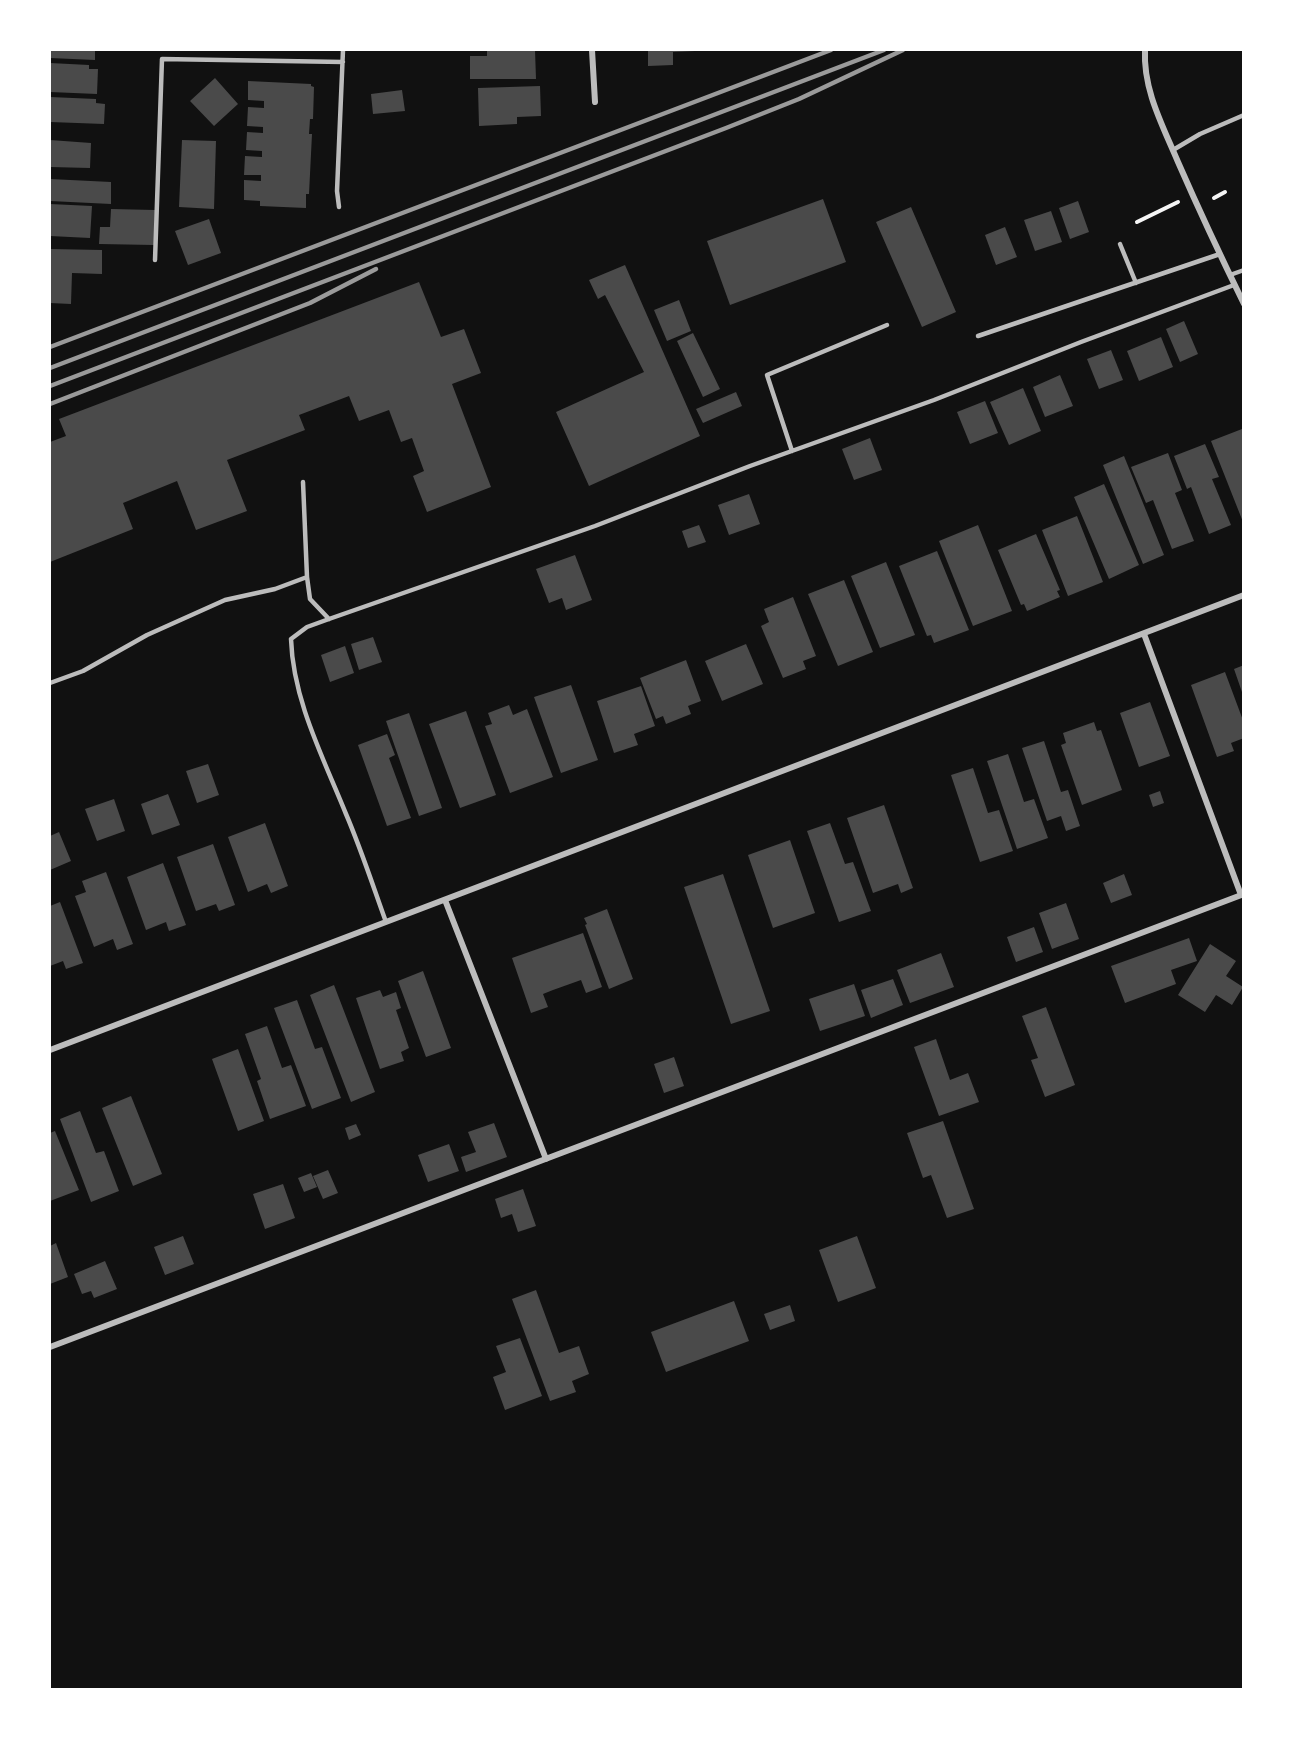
<!DOCTYPE html>
<style>
body{margin:0}
#map{position:relative;width:1293px;height:1739px;overflow:hidden;background:#111;font-family:Helvetica,sans-serif}
canvas{display:block}
.frame{position:absolute;inset:0;border:51px solid #fff;pointer-events:none}
</style>
<div id="map">
<canvas width="1293" height="1739"></canvas>
<div class="frame"></div>
</div>
<script>
const ctx = document.querySelector('canvas').getContext('2d');
ctx.lineJoin = 'round';
function fillPath(path, color) { ctx.fillStyle = color; ctx.fill(path, 'evenodd'); }
function trace(path, color, width, dash) { ctx.strokeStyle = color; ctx.lineWidth = width; ctx.lineCap = dash ? 'butt' : 'round'; ctx.setLineDash(dash || []); ctx.stroke(path); }
const building = new Path2D(`
 M50,50H95V60L50,58Z
 M487,50H535L536,79H470V56H487Z
 M648,50H695V51L673,52V65L648,66Z
 M50,63L89,65V69H98L97,94L50,92Z
 M215,78L238,104L214,126L190,101Z
 M248,81L311,84V86L314,87L313,119H310L309,134H312L309,194H306V208L260,206V201L244,200V180L261,181V175H244L245,156L262,157V151L246,150L247,132L263,133V127L247,126L248,107L264,108V101L248,100Z
 M540,86L541,116L517,117V124L479,126L478,88Z
 M402,90L405,111L373,114L371,94Z
 M50,97L96,99V103L105,104L104,124L50,122Z
 M50,140L91,143L90,168L50,167Z
 M182,140L216,141L214,209L179,207Z
 M50,179L111,182V204L50,201Z
 M823,199L846,262L730,305L707,241Z
 M1078,201L1089,232L1070,239L1059,208Z
 M50,204L92,206L90,238L50,236Z
 M911,207L956,312L922,327L876,222Z
 M111,209L155,210L154,245L99,244L100,227H110Z
 M1051,211L1062,242L1035,251L1024,220Z
 M209,219L221,253L188,265L175,231Z
 M1005,227L1017,257L996,265L985,235Z
 M50,249L102,250V274L72,273L71,304L50,303Z
 M625,265L700,436L589,486L556,412L644,372L605,295L598,299L589,280Z
 M419,282L441,337L464,329L481,373L452,384L491,487L427,512L413,476L424,471L412,438L401,442L389,410L359,421L349,396L299,415L305,430L227,460L247,511L196,530L177,481L123,503L133,529L50,562V442L66,436L59,419Z
 M679,300L691,331L667,341L654,310Z
 M1184,321L1198,354L1180,362L1166,329Z
 M693,333L720,389L703,397L677,341Z
 M1161,337L1173,367L1139,381L1127,351Z
 M1111,350L1123,380L1099,389L1087,359Z
 M1060,375L1073,406L1045,417L1033,387Z
 M1023,388L1041,431L1009,445L990,402Z
 M736,392L742,406L703,423L696,409Z
 M985,401L998,433L970,444L957,412Z
 M1242,429L1244,434L1243,522L1211,441Z
 M870,438L882,470L854,480L842,449Z
 M1205,444L1219,477L1212,479L1231,525L1209,534L1191,487L1187,489L1174,456Z
 M1168,453L1182,490L1175,493L1194,541L1172,549L1153,500L1146,503L1131,467Z
 M1124,456L1164,555L1143,564L1103,465Z
 M1104,484L1139,565L1109,579L1074,497Z
 M749,494L760,524L729,535L718,505Z
 M1077,516L1103,582L1068,596L1042,530Z
 M699,525L706,542L688,548L682,531Z
 M978,525L1012,611L973,626L939,541Z
 M1036,534L1060,590L1057,591L1060,597L1027,611L1024,604L1021,605L998,550Z
 M937,551L969,630L934,643L931,635L927,636L899,566Z
 M575,555L592,600L566,610L562,598L549,603L536,569Z
 M886,562L915,635L880,648L851,576Z
 M844,580L873,652L838,666L808,594Z
 M793,597L816,656L803,661L806,669L783,678L761,626L769,622L764,609Z
 M373,637L382,662L359,670L351,644Z
 M746,644L763,684L722,701L705,661Z
 M345,646L354,673L330,682L321,655Z
 M686,660L701,701L688,706L691,714L666,724L663,716L656,719L640,678Z
 M1244,665V695H1243L1234,669Z
 M1225,672L1244,723V738L1231,743L1234,751L1217,757L1191,685Z
 M571,685L598,760L561,773L534,697Z
 M641,686L655,726L634,734L638,745L614,753L597,701Z
 M1150,702L1170,756L1139,767L1120,713Z
 M509,705L513,715L527,709L553,777L510,793L485,726L492,724L488,713Z
 M466,711L496,795L460,808L429,724Z
 M409,713L442,808L419,816L386,721Z
 M1094,722L1097,731L1101,730L1122,790L1082,805L1061,745L1066,743L1063,733Z
 M387,734L395,755L389,758L411,818L387,826L358,745Z
 M1044,741L1061,792L1068,790L1080,826L1066,831L1061,816L1047,821L1022,748Z
 M1008,754L1024,802L1034,799L1048,838L1017,849L987,761Z
 M208,764L219,795L197,803L186,771Z
 M973,768L988,813L999,810L1013,851L980,862L951,775Z
 M1160,791L1164,803L1153,807L1149,795Z
 M168,794L180,825L152,835L141,804Z
 M114,799L125,831L97,841L85,809Z
 M884,805L913,888L901,893L898,884L873,893L847,818Z
 M265,823L288,886L271,893L267,884L248,892L228,837Z
 M830,823L845,864L853,862L871,911L839,922L807,831Z
 M59,832L71,861L50,870V836Z
 M790,840L815,913L773,928L748,855Z
 M213,844L235,905L219,911L216,904L196,911L177,857Z
 M163,863L186,925L169,931L166,922L146,930L127,877Z
 M106,872L133,944L117,950L113,939L94,947L75,896L86,892L82,881Z
 M723,874L770,1011L731,1024L684,887Z
 M1124,874L1132,895L1111,903L1103,883Z
 M60,902L83,963L66,969L63,961L50,966V906Z
 M1066,903L1079,939L1052,949L1039,913Z
 M607,909L633,979L609,989L585,925L587,924L584,918Z
 M1034,927L1043,952L1016,962L1007,937Z
 M583,933L602,987L586,993L581,980L553,990L543,994L548,1007L531,1013L512,958Z
 M1189,938L1197,961L1171,970L1176,984L1125,1003L1111,966Z
 M1210,944L1236,961L1226,976L1243,987L1232,1005L1216,995L1205,1012L1178,995Z
 M941,953L954,987L910,1003L897,970Z
 M423,971L451,1048L426,1057L398,981Z
 M893,979L903,1005L871,1018L861,990Z
 M854,984L865,1016L820,1031L809,999Z
 M334,985L375,1092L351,1102L310,995Z
 M380,990L383,997L396,992L401,1008L396,1010L409,1048L401,1052L404,1061L380,1069L356,998Z
 M297,1000L315,1049L322,1047L341,1098L312,1109L274,1008Z
 M1046,1007L1075,1085L1045,1097L1031,1060L1038,1058L1022,1016Z
 M267,1026L282,1068L291,1065L306,1106L270,1119L257,1081L261,1079L245,1034Z
 M936,1039L950,1080L968,1073L979,1102L939,1116L914,1047Z
 M238,1049L264,1121L238,1131L212,1059Z
 M674,1057L684,1086L664,1093L654,1064Z
 M131,1096L162,1174L133,1186L102,1108Z
 M80,1111L96,1153L104,1151L119,1191L91,1202L60,1119Z
 M943,1121L974,1209L947,1218L931,1175L923,1178L907,1133Z
 M494,1123L507,1157L466,1172L461,1157L476,1152L468,1132Z
 M356,1124L361,1135L349,1140L345,1128Z
 M55,1131L79,1190L50,1201V1133Z
 M449,1144L459,1171L428,1182L418,1155Z
 M328,1170L338,1193L323,1199L313,1176Z
 M311,1173L317,1187L304,1192L298,1178Z
 M283,1184L295,1218L265,1229L253,1194Z
 M523,1189L536,1226L518,1232L512,1214L501,1218L495,1199Z
 M183,1236L194,1264L165,1275L154,1247Z
 M857,1236L876,1288L838,1302L819,1250Z
 M56,1243L68,1277L50,1284V1246Z
 M105,1261L117,1289L94,1298L91,1291L82,1294L74,1274Z
 M536,1290L559,1353L579,1346L589,1374L572,1381L576,1392L550,1401L512,1299Z
 M734,1301L749,1341L666,1372L651,1332Z
 M790,1305L795,1321L770,1330L764,1314Z
 M520,1338L542,1396L505,1410L493,1377L506,1372L496,1346Z`);
const path = new Path2D(`
 M1214,198L1225,192
 M1137,222L1178,202`);
const service = new Path2D(`
 M1173,150L1200,134L1244,115
 M339,207L337,191L343,50
 M1120,244L1136,283
 M155,260L162,59L343,62
 M1230,275L1244,270
 M978,336L1220,254
 M792,451L767,375L887,325
 M303,482L307,577L310,599L329,619
 M50,683L83,671L147,635L225,600L275,589L307,577
 M386,922C373,886 361,849 346,814C323,757 293,700 291,639L307,627L329,619L595,526L750,466L934,400L1081,342L1234,285`);
const minor = new Path2D(`
 M592,50L595,102
 M1145,50C1143,90 1163,126 1178,162C1199,210 1221,257 1244,304
 M1144,634L1241,895
 M445,900L546,1159
 M50,1050L1244,595
 M50,1347L1244,894`);
const rail = new Path2D(`
 M50,347L831,50
 M50,368L884,50
 M50,386L726,128L799,99L903,50
 M50,404L310,303L376,269`);
fillPath(building, '#4a4a4a');
trace(path, '#f5f5f5', 4);
trace(service, '#bcbcbc', 4.5);
trace(minor, '#bcbcbc', 6);
trace(rail, '#9a9a9a', 4.5);
</script>
